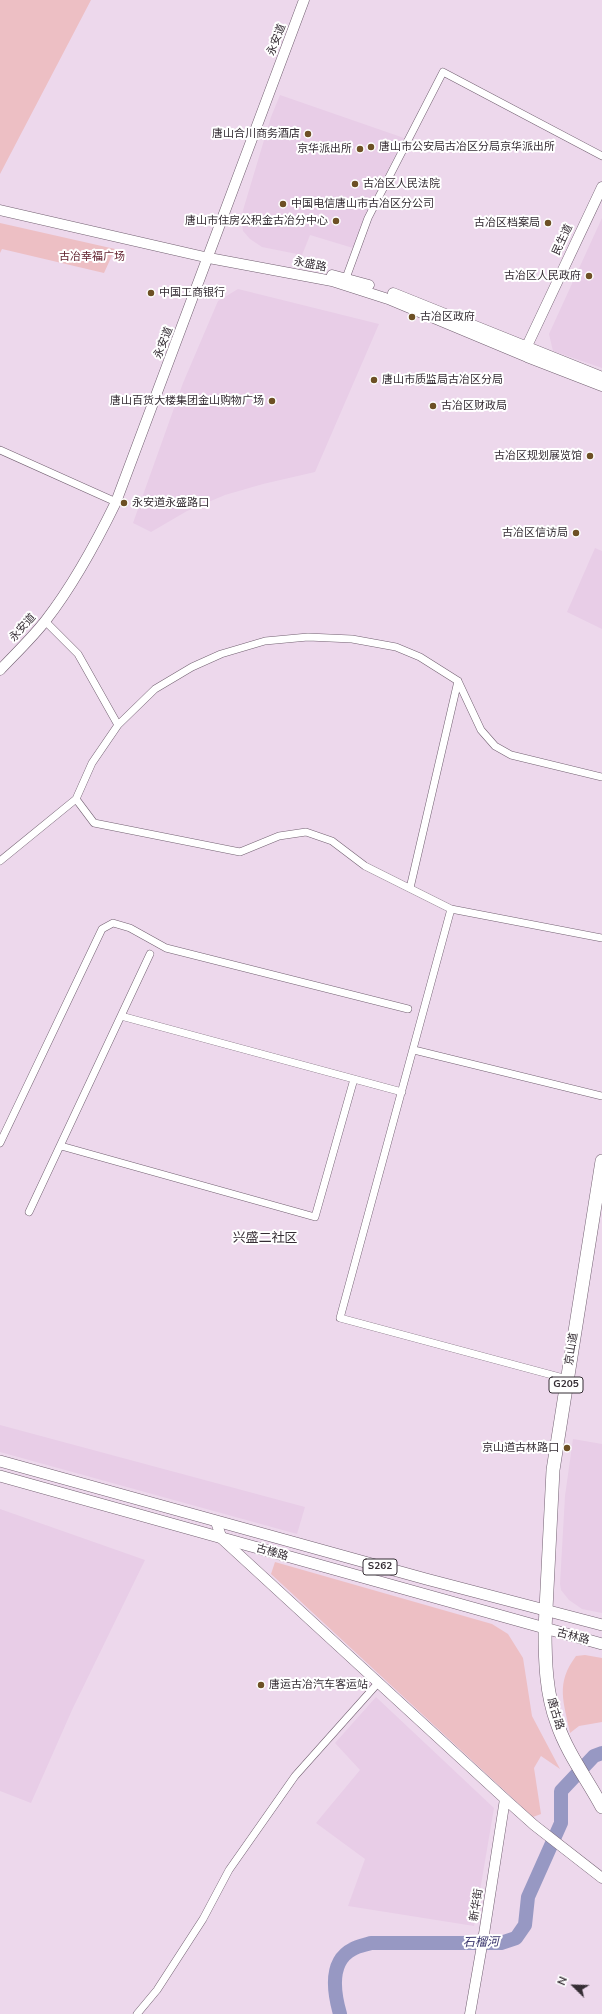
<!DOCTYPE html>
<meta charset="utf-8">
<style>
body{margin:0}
#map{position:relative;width:602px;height:2014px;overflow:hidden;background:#edd8ec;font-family:"Nunito Sans",sans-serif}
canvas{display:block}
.north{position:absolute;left:554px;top:1966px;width:40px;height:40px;-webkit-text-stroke:3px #fff;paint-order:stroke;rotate:293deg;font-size:11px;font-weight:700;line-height:16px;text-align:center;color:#352d34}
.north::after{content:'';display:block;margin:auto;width:14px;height:18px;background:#352d34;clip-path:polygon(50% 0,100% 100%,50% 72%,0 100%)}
</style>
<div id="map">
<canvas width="602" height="2014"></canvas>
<div class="north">N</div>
</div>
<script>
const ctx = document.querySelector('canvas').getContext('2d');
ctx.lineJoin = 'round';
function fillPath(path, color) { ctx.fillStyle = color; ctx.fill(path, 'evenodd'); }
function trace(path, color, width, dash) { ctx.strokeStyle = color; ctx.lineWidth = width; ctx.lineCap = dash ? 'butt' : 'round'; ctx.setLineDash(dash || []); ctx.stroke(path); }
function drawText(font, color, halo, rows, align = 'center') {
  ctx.font = font + ' "Nunito Sans","Noto Sans SC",sans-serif'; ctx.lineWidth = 4; ctx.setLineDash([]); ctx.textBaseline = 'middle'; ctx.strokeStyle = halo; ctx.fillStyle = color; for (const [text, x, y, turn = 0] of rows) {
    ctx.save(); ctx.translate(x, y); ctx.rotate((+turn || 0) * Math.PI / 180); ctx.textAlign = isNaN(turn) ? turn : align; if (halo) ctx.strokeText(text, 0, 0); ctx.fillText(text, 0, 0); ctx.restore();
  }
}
const built = new Path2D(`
 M280,95L404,138L364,217L353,248L310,235L302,255L262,247L250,239L243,231L241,217L271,117Z
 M602,218V368L553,351L549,334Z
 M238,289L379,324L315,472L263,484L225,495L187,511L151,532L133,523L183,383L218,301Z
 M595,548L602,551V629L567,612Z
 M0,1425L305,1507L297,1534L0,1452Z
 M573,1439L602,1444V1613L582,1609L569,1600L561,1590L560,1584L565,1496Z
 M0,1509L145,1560L72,1710L31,1803L0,1791Z
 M376,1697L494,1808L474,1926L348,1906L365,1859L316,1823L360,1770L335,1743Z`);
const green = new Path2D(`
 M0,0H91L0,174Z
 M0,223L115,249L104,273L2,249L0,253Z
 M275,1562L492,1624L508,1634L523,1658L532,1716L560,1769L541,1756L534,1768L541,1814L533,1817L271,1574Z
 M585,1655L602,1658V1722L579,1726L570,1733C564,1702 555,1684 576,1656Z`);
const river = new Path2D(`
 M340,2014C334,1993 329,1961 353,1949C358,1946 365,1945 371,1943H501L516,1938L525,1925L528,1897L561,1823V1791L594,1756L602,1753`);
const street = new Path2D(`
 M346,278L368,218L443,72L602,156
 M0,450L116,502
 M45,621L78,654L118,725
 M76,799L94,823L240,852L279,836L306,832L332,841L365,866L451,909L602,938
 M0,861L76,799L92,763L118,725L155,689L192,667L221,654L265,641L308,637L352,639L396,647L420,657L458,681L481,730L495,746L511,755L602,777
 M410,888L458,681
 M451,909L340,1318L567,1379
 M121,1016L402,1092
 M414,1050L602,1096
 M0,1143L102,929L113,923L130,928L166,948L408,1009
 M61,1146L315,1217L354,1079
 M29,1212L150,954
 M137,2014L157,1990L203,1919L229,1870L295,1776L378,1683`);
const secondary = new Path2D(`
 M0,210L209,258L332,281L388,299L527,357L602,386
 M332,275L369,285
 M393,293L602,377
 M526,348L602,187
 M0,670C15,654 32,638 46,620C74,584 96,543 116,502L304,0
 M216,1522L222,1539L505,1799L534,1825L602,1878
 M470,2014L484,1934L505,1799`);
const primary = new Path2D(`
 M0,1461L426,1579L602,1625
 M0,1476L602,1644`);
const highway = new Path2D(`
 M602,1161L553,1470L545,1629C545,1661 546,1694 557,1723C567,1753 587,1779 602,1807`);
const markers = [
 [308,134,4,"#6d5024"],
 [371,147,4,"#6d5024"],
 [360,149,4,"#6d5024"],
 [355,184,4,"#6d5024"],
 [283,204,4,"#6d5024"],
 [336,221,4,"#6d5024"],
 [548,223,4,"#6d5024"],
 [589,276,4,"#6d5024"],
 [151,293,4,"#6d5024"],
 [412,317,4,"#6d5024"],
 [374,380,4,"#6d5024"],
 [272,401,4,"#6d5024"],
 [433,406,4,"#6d5024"],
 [590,456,4,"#6d5024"],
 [124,503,4,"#6d5024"],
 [576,533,4,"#6d5024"],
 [567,1448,4,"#6d5024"],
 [261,1685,4,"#6d5024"]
];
const shields = [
 [566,1385,34],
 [380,1567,34]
];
const shieldNames = [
 ["G205",566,1385],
 ["S262",380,1567]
];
const streetNames = [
 ["永安道",277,40,-69],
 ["民生道",563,240,-65],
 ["永盛路",310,265,11],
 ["永安道",164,343,-69],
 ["永安道",23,628,-48],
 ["京山道",572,1349,-81],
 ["古榛路",272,1553,16],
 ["古林路",573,1637,14],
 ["唐古路",555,1714,73],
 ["新华街",477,1905,-81]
];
const poiNames = [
 ["唐山合川商务酒店",300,134],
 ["唐山市公安局古冶区分局京华派出所",379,147,"left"],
 ["京华派出所",352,149],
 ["古冶区人民法院",363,184,"left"],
 ["中国电信唐山市古冶区分公司",291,204,"left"],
 ["唐山市住房公积金古冶分中心",328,221],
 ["古冶区档案局",540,223],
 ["古冶区人民政府",581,276],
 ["中国工商银行",159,293,"left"],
 ["古冶区政府",420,317,"left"],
 ["唐山市质监局古冶区分局",382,380,"left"],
 ["唐山百货大楼集团金山购物广场",264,401],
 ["古冶区财政局",441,406,"left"],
 ["古冶区规划展览馆",582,456],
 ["永安道永盛路口",132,503,"left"],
 ["古冶区信访局",568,533],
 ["京山道古林路口",559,1448],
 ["唐运古冶汽车客运站",269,1685,"left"]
];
const parkNames = [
 ["古冶幸福广场",92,257]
];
const waterNames = [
 ["石榴河",481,1943,-1]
];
const quarterNames = [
 ["兴盛二社区",265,1239]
];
fillPath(built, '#e8cde7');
fillPath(green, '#edbfc4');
trace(river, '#9798c3', 14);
trace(street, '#726071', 8);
trace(secondary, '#726071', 11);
trace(primary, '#726071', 12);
trace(highway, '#726071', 14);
trace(street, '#fff', 7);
trace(secondary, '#fff', 10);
trace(primary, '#fff', 11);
trace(highway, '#fff', 13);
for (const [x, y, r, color] of markers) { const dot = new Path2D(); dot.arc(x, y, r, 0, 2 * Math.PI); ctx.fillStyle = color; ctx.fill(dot); trace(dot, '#fff', 1.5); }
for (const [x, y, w] of shields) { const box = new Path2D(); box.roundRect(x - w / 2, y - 8, w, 16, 3); ctx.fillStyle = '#fff'; ctx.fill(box); trace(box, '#352d34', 1); }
drawText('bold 10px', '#352d34', null, shieldNames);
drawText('11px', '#352d34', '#fff', streetNames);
drawText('11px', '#352d34', '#fff', poiNames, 'right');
drawText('11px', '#61212e', '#fff', parkNames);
drawText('italic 12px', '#3a366e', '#fff', waterNames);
drawText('13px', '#352d34', '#fff', quarterNames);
</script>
